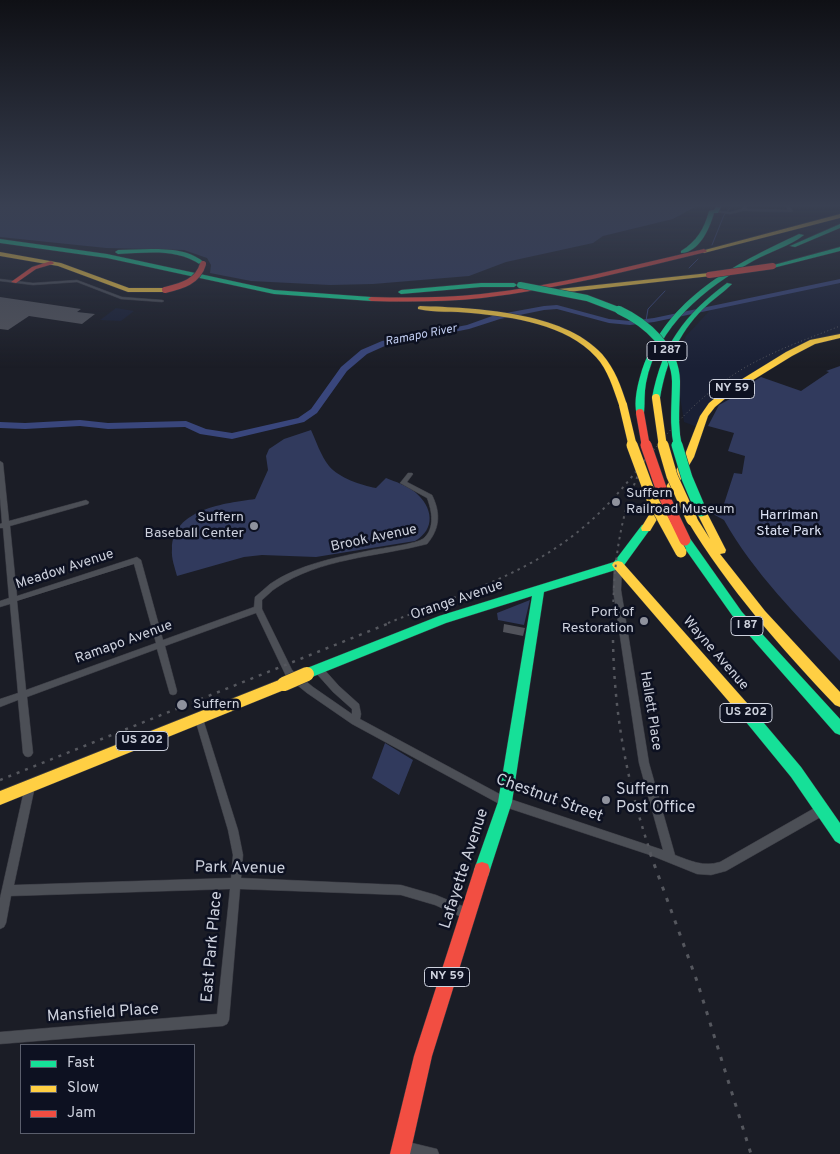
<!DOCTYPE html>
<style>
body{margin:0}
#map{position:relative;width:840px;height:1154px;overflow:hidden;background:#1b1d26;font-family:Overpass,sans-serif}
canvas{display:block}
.legend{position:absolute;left:20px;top:1044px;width:175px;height:90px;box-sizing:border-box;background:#0d1121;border:1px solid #5a5e6c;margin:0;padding:6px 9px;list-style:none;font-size:15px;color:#cdd1dd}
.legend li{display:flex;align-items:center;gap:10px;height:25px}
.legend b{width:25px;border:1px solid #5a5e6c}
</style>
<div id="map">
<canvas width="840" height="1154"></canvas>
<ul class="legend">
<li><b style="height:6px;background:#16e098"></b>Fast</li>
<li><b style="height:6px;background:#ffcf43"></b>Slow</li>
<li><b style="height:6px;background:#f24e42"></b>Jam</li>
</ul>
</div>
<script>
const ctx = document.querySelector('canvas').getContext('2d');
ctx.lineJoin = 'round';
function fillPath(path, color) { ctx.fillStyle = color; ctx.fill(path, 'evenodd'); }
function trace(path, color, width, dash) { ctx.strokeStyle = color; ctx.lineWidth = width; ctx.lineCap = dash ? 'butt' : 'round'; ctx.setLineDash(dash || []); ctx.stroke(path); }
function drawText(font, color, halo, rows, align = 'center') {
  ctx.font = font + ' Overpass,sans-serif'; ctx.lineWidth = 5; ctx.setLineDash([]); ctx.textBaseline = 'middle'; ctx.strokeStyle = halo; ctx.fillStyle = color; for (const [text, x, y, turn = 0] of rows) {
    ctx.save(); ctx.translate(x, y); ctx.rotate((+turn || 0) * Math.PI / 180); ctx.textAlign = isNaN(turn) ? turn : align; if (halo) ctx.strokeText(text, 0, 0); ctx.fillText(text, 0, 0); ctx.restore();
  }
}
const built = new Path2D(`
 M840,281V336L813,342L719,398L700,428L684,422L679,390L678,355L686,336L713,307Z
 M116,308L134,311L121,321L100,320Z`);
const green = new Path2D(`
 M0,207H695L673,219L603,236L593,243L506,262L469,276L373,284L330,285L251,281L210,273L211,265L207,258L184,250L106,248L0,237Z
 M840,366V661C799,618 753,572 724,520L713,514L709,507H723L734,473L742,474L745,456L728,451L734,433L708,426L719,405L746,390L743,388L761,377L801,391L829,372L826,371Z
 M311,430C316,441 321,456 329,466C339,478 361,485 376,488L386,478C396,482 406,485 415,492C433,507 436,529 415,541L316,557L262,555L244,557L177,576C175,568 171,558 172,549C172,509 226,503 255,499L268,470L266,456L269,449L284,439Z
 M530,600L524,625L498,620L497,613Z
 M385,743L413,760L399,795L372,778Z`);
const stream = new Path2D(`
 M712,245L724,215L731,207
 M689,268L698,259
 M646,321L648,309L665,291`);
const river = new Path2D(`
 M840,279V283L654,322L630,325L609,323L557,309L544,310L500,319L469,329L387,345L367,354L347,371L317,413L304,422L232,439L200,434L185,427L108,429L80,426L25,429L0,428V422L25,423L80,420L108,423L186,421L206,429L232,433L298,418L311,409L341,367L361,350L382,341L467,325L495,315L544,306L557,305L609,319L630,321L654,318Z`);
const building = new Path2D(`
 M0,297L81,309L77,312L95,314L82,324L29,316L8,330L0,329Z
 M504,624L525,628L523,636L503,632Z`);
const street = new Path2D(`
 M743,207H747L746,209L788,210L786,207H790L793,211L791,212L743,211L730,214L710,211L712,210L730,212L742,209Z
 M0,279L33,283L77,280L122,297L162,300L164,301L162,302L121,299L77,282L33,285L0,281Z
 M0,461L3,463L9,521L86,500L89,502L88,504L10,526L17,596L137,557L141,560L163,640L254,607L255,597C260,593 265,588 270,584C299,564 338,557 372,550C382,548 417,544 424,538C435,528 432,511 427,498L400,483L408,473H412L413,474L407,482L432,495C441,513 440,529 427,544C377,557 320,558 276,588C271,591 267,596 262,600V609L292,670L313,687L352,714V709L333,692L316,673L315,670L316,667L319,666L322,667L339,686L359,704L361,714L360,719L507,798L663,850L639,763L613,590L614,565L618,562L622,565L621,590L649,763L675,855C691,861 703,867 720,862L818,806L822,805L826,806L827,810L826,814L726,871L711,875L697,874L650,855L505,807L352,724L307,693L286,676L256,613L165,646L177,691L176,694L173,695L170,694L169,691L157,649L27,697L33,753L31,756L28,757L25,756L23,753L18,700L0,707V699L18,693L10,604L0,607V601L9,598L3,528H0V524L2,523L0,498ZM134,564L156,643L26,690L17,601Z
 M199,715L202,716L203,719L238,830L243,855L241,878L401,885L436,895L472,910L474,914L472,918L468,920L435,905L401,895L240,889L229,1020L227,1024L223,1026L0,1044V1032L217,1014L230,889L11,896L6,923L4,927L0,929V898L25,786L27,783L30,781L33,783L35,786L14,885L231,878L233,855L228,830L195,719L196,716Z
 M404,1141L437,1149L439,1154H402L399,1153L397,1148L399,1143Z`);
const fast = new Path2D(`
 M716,207H721L718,213H714C710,228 699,253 681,253V251C697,241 704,229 709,211L714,210Z
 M840,224V228L795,247L790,246Z
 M799,234L804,235C790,246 769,252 753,261C705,288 657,326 646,383C644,393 645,403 644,413L640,416L637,415C633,402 638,383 642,370C668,297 733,265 799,234Z
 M0,239L107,254L274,290L371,297L374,299L371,301L274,294L107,258L0,243Z
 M840,247V251L773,268L770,266Z
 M151,249C170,249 191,250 206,264L201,265C176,248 147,253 118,254L115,252L118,250Z
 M481,283H514L517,285L514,287H481L401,294L398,292L401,290Z
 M727,283L732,284C723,293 712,300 703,309C678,334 666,363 660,398L659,400H653L652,398C662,345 684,315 727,283Z
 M646,524L651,528L622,568L544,592L512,802L488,876L482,878L476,876L474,870L498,802L532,596L446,623L307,679L302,678L301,674L302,670L439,616L614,562L642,525Z
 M685,536L689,537L742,612L840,719V735L835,733L734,618L681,543L680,540Z
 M742,701L747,703L801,767L840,823V844L835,841L791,777L737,711L735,707L737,703Z`);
const slow = new Path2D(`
 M840,214V218L704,253L701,251Z
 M0,252L61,263L129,288H165L168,290L165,292H128L58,266L0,256Z
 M709,273L711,274V276L559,293L556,291L559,289Z
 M420,306C474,308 563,311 602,354C615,369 621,386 627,405L623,408L619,405C613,388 608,370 596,357C566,324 513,317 471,313C454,311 435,313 418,309V307Z
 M840,334V338L815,344L792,356L732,393L715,407L708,416L694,457L650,531H642L641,528L684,457L700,416L709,403L726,389L786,352L810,340Z
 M701,508L706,511L726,550L725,553L720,554L765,611L840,692V707L835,705C781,648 728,588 687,520L688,517H696L710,539L696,511Z
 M618,561L622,562L747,703L749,707L747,711L742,713L737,711L614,568L612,565L614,562Z
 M284,678L289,680L290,684L289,688L0,805V791Z`);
const jam = new Path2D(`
 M704,249L707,251L706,252C632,270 558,289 482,298C445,302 408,302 371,301L368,299L371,297C408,298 444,298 481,294C556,286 630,266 704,249Z
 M51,261L54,263L53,264L36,269L16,283L11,282L32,267Z
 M482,862L488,864L490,870L432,1056L410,1154H390L414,1056L474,870L476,864Z`);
const railFar3 = new Path2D(`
 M656,447C686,410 722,377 765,357C789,345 815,336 840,326`);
const railFar2 = new Path2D(`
 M388,623C456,596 530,574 586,525C613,502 635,473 657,445
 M613,623C613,572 618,520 639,473`);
const railFar1 = new Path2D(`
 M613,622C612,702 625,778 651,854
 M0,780L392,622`);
const rail = new Path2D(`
 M650,853L697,981L751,1154`);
const fastBridgeFar2 = new Path2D(`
 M520,285L587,298L621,311`);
const fastBridgeFar1 = new Path2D(`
 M619,310C647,323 675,348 676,381C676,404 673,424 678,447`);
const fastBridge = new Path2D(`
 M677,445L687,478L701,511`);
const slowBridgeFar2 = new Path2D(`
 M656,398L663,447
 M623,405L633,447`);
const slowBridgeFar1 = new Path2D(`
 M632,445L652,499L681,552
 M663,445L672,476L692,520`);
const slowBridge = new Path2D(`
 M284,684L307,674`);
const jamBridgeFar2 = new Path2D(`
 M709,275L773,266
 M165,290C181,286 198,282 203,264`);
const jamBridgeFar1 = new Path2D(`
 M640,413L646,447`);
const jamBridge = new Path2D(`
 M646,445L663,494L685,540`);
const markers = [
 [616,502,5,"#8f929d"],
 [254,526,5,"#8f929d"],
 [644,621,5,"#8f929d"],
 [182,705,6,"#8f929d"],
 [606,800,5,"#8f929d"]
];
const farWaternames = [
 ["Ramapo River",421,336,-11]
];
const shields = [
 [667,351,40],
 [732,389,45],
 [747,626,32],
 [746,713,52],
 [142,741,52],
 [447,977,45]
];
const shieldNames = [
 ["I 287",667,351],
 ["NY 59",732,389],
 ["I 87",747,626],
 ["US 202",746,713],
 ["US 202",142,741],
 ["NY 59",447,977]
];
const poiNames = [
 ["Suffern",626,494],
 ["Railroad Museum",626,510],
 ["Suffern",244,518,"right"],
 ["Baseball Center",244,534,"right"],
 ["Port of",634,613,"right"],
 ["Restoration",634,629,"right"],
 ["Suffern",193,705]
];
const parkNames = [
 ["Harriman",789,516],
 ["State Park",789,532]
];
const streetNames = [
 ["Brook Avenue",374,539,-12],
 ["Meadow Avenue",65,570,-18],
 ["Orange Avenue",457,601,-19],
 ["Ramapo Avenue",124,643,-20],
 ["Wayne Avenue",715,654,49],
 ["Hallett Place",650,711,81]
];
const nearPoinames = [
 ["Suffern",616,791],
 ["Post Office",616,809]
];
const nearStreetnames = [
 ["Chestnut Street",549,799,20],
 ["Park Avenue",240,869,1],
 ["Lafayette Avenue",465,869,-72],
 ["East Park Place",213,947,-85],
 ["Mansfield Place",103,1014,-4]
];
fillPath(built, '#1a2035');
fillPath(green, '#313a5d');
trace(stream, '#39467c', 1);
fillPath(river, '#39467c');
fillPath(building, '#51535b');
trace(street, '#373840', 1);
trace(fast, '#373840', 1);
trace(slow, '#373840', 1);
trace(jam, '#373840', 1);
fillPath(street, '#4c4f56');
fillPath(fast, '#16e098');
fillPath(slow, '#ffcf43');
fillPath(jam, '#f24e42');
trace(railFar3, '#55575e', 1, [1, 2.5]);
trace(railFar2, '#55575e', 2, [2.5, 4.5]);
trace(railFar1, '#55575e', 2.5, [3, 6]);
trace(rail, '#55575e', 3, [4, 8]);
trace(fastBridgeFar2, '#373840', 7, []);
trace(fastBridgeFar1, '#373840', 9, []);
trace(fastBridge, '#373840', 12, []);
trace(slowBridgeFar2, '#373840', 9, []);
trace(slowBridgeFar1, '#373840', 12, []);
trace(slowBridge, '#373840', 15, []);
trace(jamBridgeFar2, '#373840', 7, []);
trace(jamBridgeFar1, '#373840', 9, []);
trace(jamBridge, '#373840', 12, []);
trace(fastBridgeFar2, '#16e098', 6);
trace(fastBridgeFar1, '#16e098', 8);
trace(fastBridge, '#16e098', 11);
trace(slowBridgeFar2, '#ffcf43', 8);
trace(slowBridgeFar1, '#ffcf43', 11);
trace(slowBridge, '#ffcf43', 14);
trace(jamBridgeFar2, '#f24e42', 6);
trace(jamBridgeFar1, '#f24e42', 8);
trace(jamBridge, '#f24e42', 11);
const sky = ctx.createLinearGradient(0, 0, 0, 368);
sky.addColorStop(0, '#0f1015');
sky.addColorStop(0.56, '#394052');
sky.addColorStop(1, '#39405200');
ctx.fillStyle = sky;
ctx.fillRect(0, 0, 840, 368);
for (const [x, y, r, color] of markers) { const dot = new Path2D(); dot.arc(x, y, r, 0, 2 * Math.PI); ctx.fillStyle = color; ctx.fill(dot); trace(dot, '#0d1121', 2); }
drawText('italic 12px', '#c1cdf1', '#0d1121', farWaternames);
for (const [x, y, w] of shields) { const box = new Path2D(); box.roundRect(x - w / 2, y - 9.5, w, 19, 4); ctx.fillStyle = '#0d1121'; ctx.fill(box); trace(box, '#cdd1dd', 1); }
drawText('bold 12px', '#cdd1dd', null, shieldNames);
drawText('14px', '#cdd1dd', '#0d1121', poiNames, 'left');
drawText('14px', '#dee4f6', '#0d1121', parkNames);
drawText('14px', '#cdd1dd', '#0d1121', streetNames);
drawText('16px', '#cdd1dd', '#0d1121', nearPoinames, 'left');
drawText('16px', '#cdd1dd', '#0d1121', nearStreetnames);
</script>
